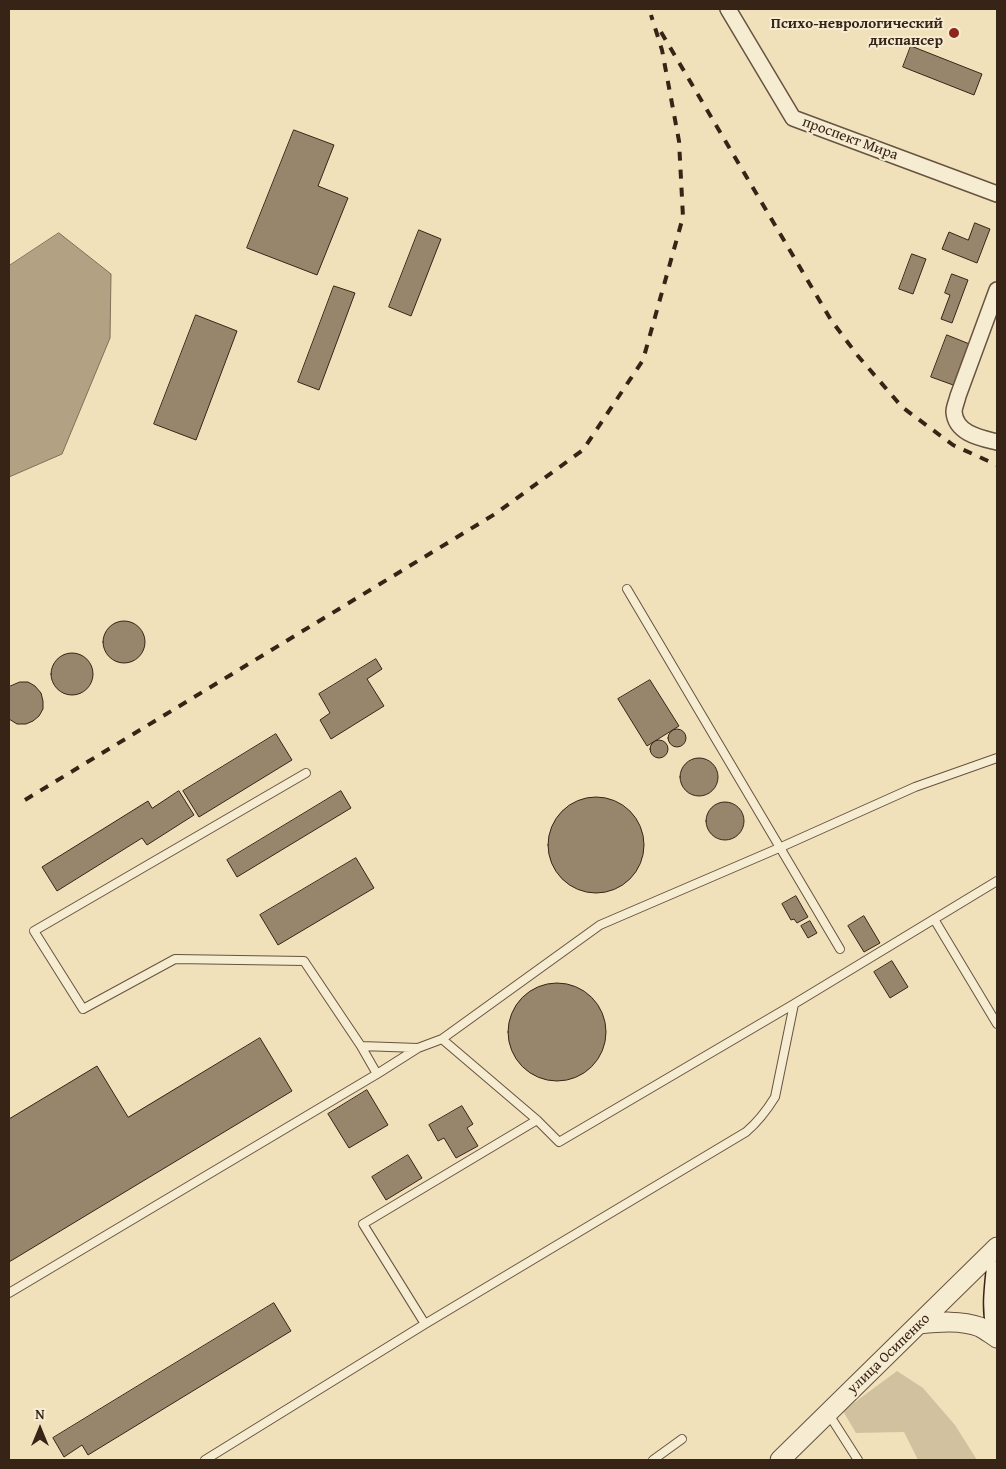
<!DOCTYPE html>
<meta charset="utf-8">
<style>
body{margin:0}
#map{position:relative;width:1006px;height:1469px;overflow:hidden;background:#f1e1ba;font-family:"Gentium Book Plus",serif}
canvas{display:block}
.frame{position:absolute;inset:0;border:10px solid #382417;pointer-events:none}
.north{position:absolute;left:15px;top:1404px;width:50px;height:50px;-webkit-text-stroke:4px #f6ecd2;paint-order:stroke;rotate:0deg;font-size:14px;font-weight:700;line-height:20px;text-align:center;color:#382417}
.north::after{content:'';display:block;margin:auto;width:18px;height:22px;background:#382417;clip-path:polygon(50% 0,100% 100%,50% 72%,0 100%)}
</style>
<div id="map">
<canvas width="1006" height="1469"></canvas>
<div class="frame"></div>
<div class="north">N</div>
</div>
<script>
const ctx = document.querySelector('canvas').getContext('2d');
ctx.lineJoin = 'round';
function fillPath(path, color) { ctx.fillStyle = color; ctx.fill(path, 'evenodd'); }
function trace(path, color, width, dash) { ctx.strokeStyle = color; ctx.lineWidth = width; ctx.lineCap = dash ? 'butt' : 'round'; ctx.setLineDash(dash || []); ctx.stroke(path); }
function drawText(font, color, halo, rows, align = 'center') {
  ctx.font = font + ' "Gentium Book Plus",serif'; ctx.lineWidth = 4; ctx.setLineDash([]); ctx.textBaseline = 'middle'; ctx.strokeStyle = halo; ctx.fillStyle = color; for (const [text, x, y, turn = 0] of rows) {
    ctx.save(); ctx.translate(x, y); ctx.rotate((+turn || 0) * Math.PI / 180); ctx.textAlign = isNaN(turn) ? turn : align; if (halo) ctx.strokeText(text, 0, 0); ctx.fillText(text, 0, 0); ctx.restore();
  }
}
const green = new Path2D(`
 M897,1371L923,1388L955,1425L977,1460H918L904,1432L856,1433L843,1411Z`);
const water = new Path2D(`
 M59,233L111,274L110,338L62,454L9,477V266Z`);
const building = new Path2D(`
 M911,46L982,74L974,95L903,67Z
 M294,130L334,145L318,186L348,198L317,275L247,248Z
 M975,223L990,229L977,263L942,249L949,232L968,240Z
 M419,230L441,239L411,316L389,307Z
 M912,254L926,259L913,294L899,289Z
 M952,274L968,280L952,323L941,319L950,295L945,293Z
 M334,286L355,293L319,390L298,382Z
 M196,315L237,331L196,440L154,424Z
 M947,335L972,345L956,386L931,377Z
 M103 642a21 21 0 1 1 42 0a21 21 0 1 1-42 0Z
 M51 674a21 21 0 1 1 42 0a21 21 0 1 1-42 0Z
 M376,659L382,669L367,679L384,706L331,739L320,720L330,713L319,694Z
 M650,680L679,726L647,746L618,699Z
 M20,682H28L35,686L41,693L43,701V709L39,716L33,721L26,724H17L9,719V687Z
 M668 738a9 9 0 1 1 18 0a9 9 0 1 1-18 0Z
 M276,734L292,760L199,817L183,791Z
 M650 749a9 9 0 1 1 18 0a9 9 0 1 1-18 0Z
 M680 777a19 19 0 1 1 38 0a19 19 0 1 1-38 0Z
 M179,791L194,815L147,845L142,838L57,891L42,867L148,801L152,808Z
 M341,791L351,808L237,877L227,860Z
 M548 845a48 48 0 1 1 96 0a48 48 0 1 1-96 0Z
 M706 821a19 19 0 1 1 38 0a19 19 0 1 1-38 0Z
 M356,858L374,888L278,945L260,915Z
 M796,896L808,917L797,923L794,919L791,920L782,904Z
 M864,916L880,943L864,952L848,926Z
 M810,921L817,933L808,938L801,926Z
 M892,961L908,987L890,998L874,972Z
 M508 1032a49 49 0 1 1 98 0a49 49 0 1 1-98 0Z
 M260,1038L292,1091L9,1262V1119L97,1066L128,1117Z
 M367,1090L388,1125L349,1148L328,1114Z
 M462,1106L473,1124L467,1128L478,1146L456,1158L444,1138L438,1141L429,1125Z
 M408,1155L422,1178L386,1200L372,1177Z
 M274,1303L291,1331L88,1455L82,1445L64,1457L53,1438Z`);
const service = new Path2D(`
 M627,589L840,949
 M306,773L34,931L83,1009L175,959L304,961L361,1046L418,1048L442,1039
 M934,919L997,1024
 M794,1004L559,1142L537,1120L442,1039L600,925L779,848L915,787L997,758
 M361,1046L377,1074
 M9,1293L377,1074L418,1048
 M425,1324L363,1224L537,1120
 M828,1413L858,1460
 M205,1460L425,1324L746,1132C759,1121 767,1110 775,1097L794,1004L997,881
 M653,1460L682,1439`);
const minor = new Path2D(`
 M728,9L793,118L997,194
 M997,290L958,396C957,401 954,407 954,412C956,434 981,438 997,442`);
const tertiary = new Path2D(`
 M919,1324C939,1322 961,1320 980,1327C986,1330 992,1335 997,1338
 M780,1460L997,1247`);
const secondary = new Path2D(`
 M997,1272C995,1291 993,1309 997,1327`);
const rail = new Path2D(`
 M661,32L831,320L858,356L902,407L953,445L997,465
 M25,800L495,514L583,450L643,360L683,217L679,141L662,50L651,15`);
const markers = [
 [954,33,6,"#8f2418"]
];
const poiNames = [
 ["Психо-неврологический",943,24],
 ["диспансер",943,41]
];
const streetNames = [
 ["проспект Мира",850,139,20],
 ["улица Осипенко",889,1354,-44]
];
fillPath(green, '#d2c19e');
fillPath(water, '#b2a183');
trace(water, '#816f58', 1);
fillPath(building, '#98866c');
trace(building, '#382417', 1);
trace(service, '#665340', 10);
trace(minor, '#665340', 18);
trace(tertiary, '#665340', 21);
trace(secondary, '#382417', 24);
trace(service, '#f6ecd2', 8);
trace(minor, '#f6ecd2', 15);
trace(tertiary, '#f6ecd2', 19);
trace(secondary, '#f6ecd2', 21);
trace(rail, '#382417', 4, [9, 9]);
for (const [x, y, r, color] of markers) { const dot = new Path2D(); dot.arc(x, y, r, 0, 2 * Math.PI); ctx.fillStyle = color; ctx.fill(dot); trace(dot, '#f6ecd2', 2); }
drawText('bold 15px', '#382417', '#f6ecd2', poiNames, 'right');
drawText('15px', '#382417', '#f6ecd2', streetNames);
</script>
